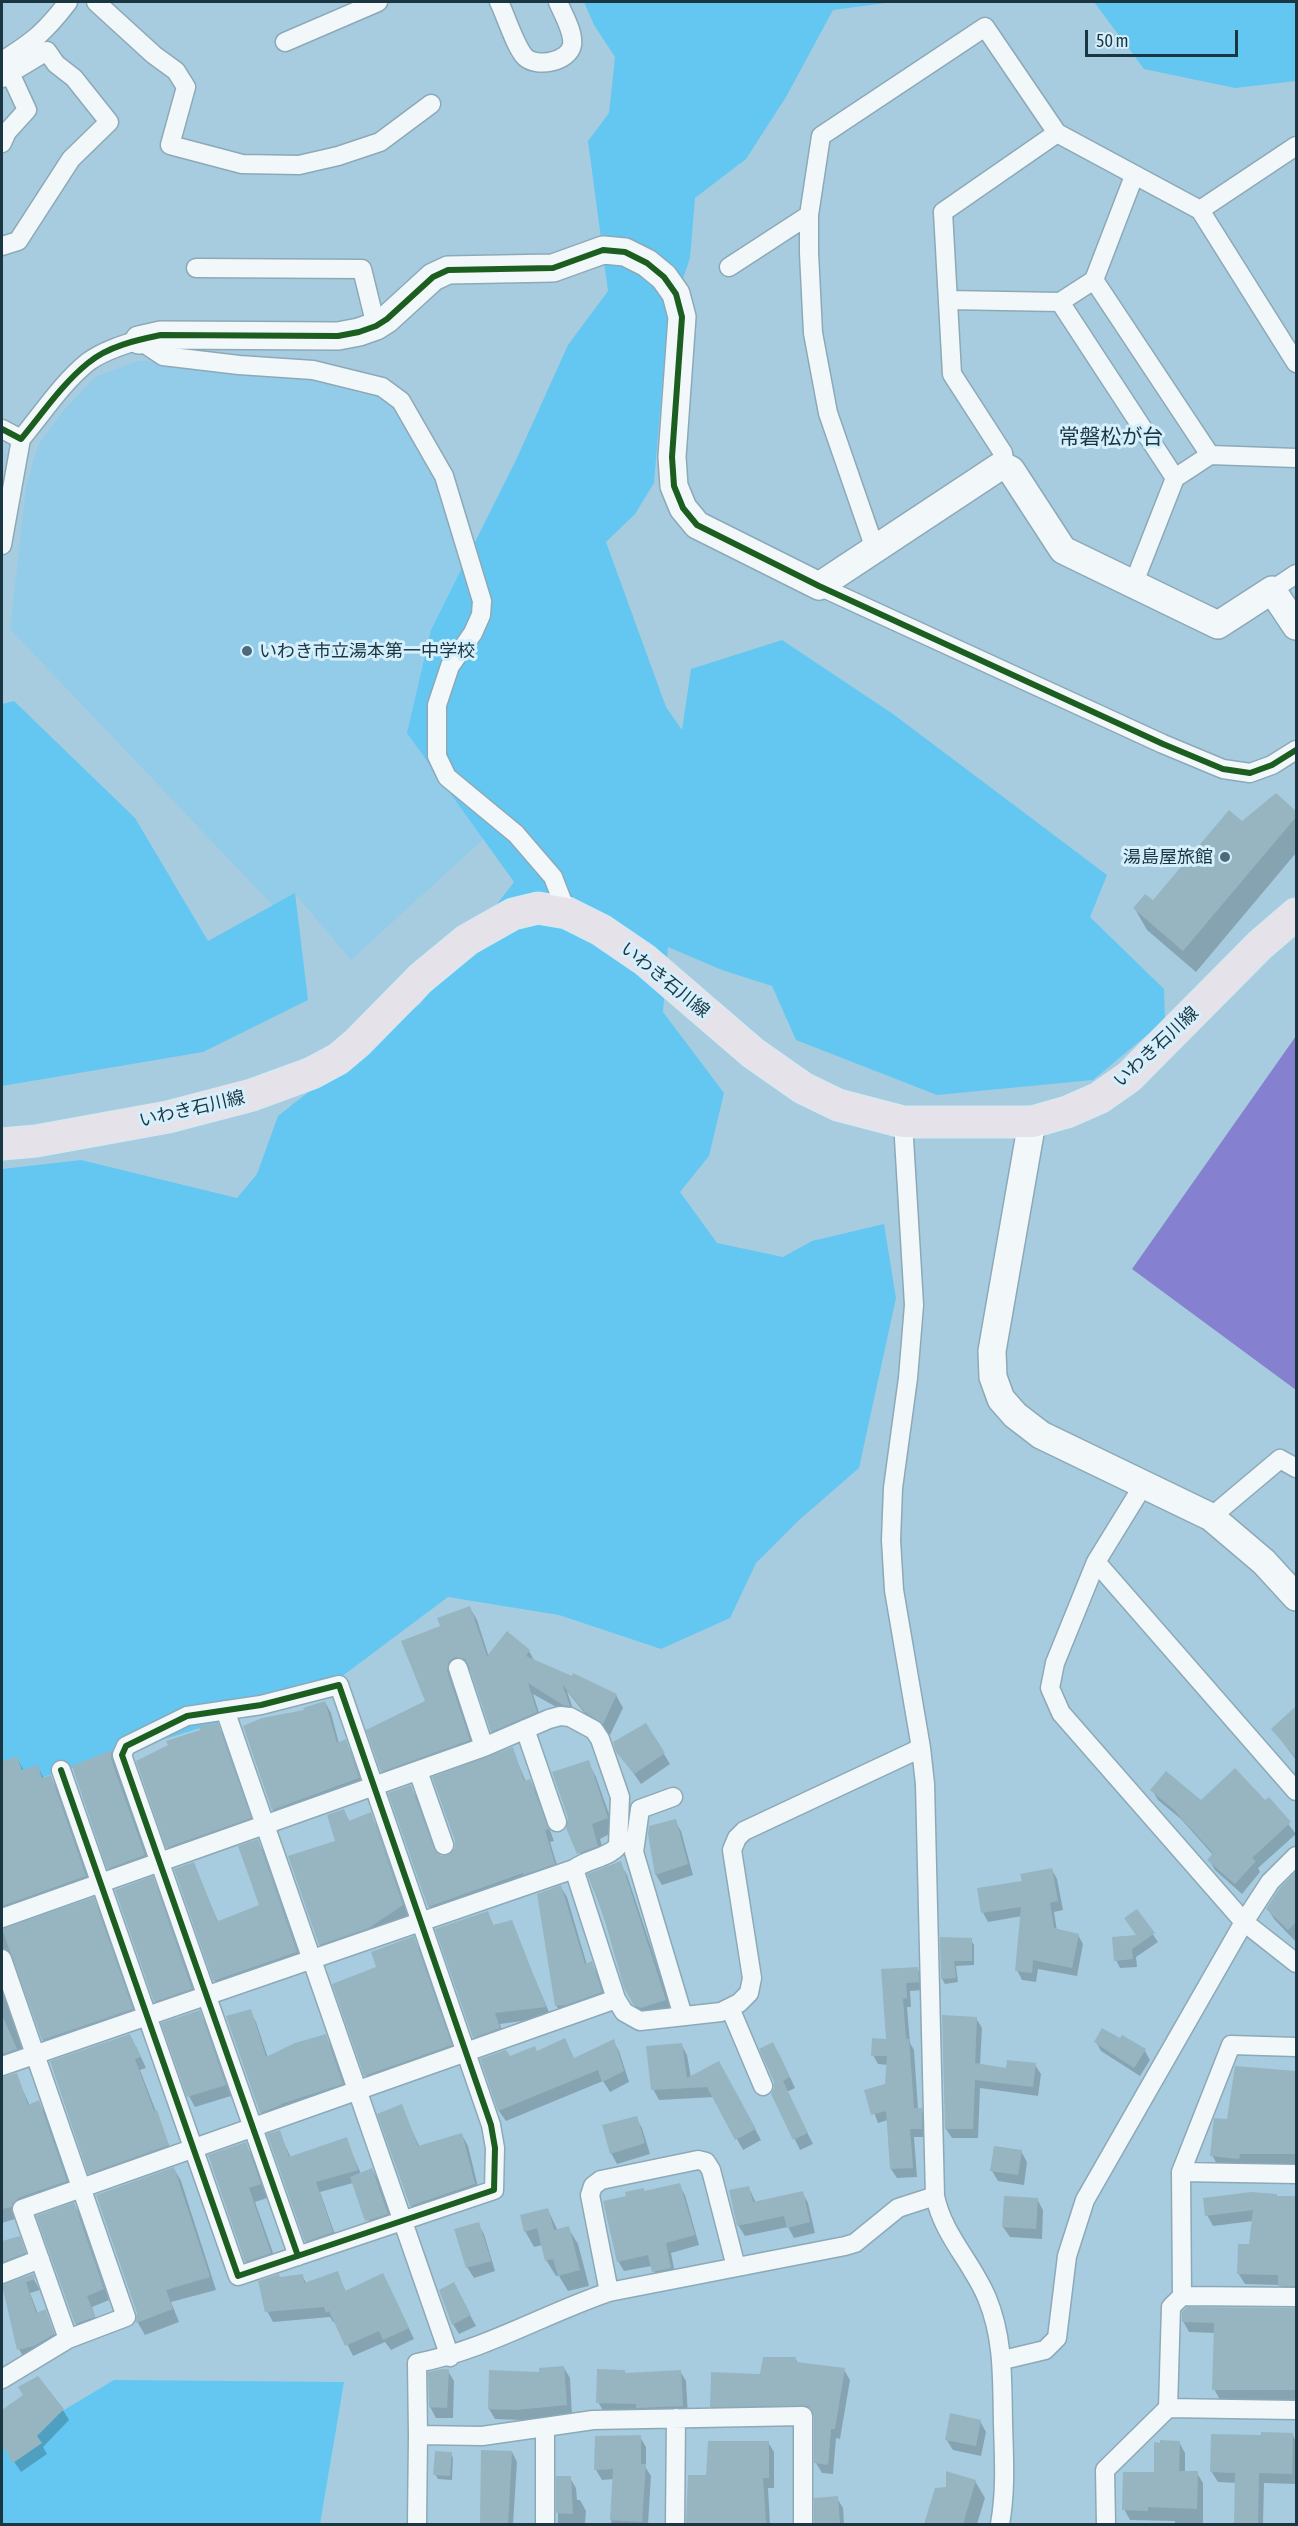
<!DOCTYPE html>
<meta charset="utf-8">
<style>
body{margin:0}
#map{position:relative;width:1298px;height:2526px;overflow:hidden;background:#a8ccdf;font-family:"Asap Condensed",sans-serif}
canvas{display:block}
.frame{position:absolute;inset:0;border:3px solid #1b3643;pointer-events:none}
.scale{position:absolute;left:1085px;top:30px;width:153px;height:27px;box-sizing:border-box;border:3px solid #1b3643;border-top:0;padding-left:8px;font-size:18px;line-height:21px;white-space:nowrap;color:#1b3643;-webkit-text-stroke:4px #d5effc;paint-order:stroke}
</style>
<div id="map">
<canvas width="1298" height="2526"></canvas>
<div class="frame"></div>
<div class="scale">50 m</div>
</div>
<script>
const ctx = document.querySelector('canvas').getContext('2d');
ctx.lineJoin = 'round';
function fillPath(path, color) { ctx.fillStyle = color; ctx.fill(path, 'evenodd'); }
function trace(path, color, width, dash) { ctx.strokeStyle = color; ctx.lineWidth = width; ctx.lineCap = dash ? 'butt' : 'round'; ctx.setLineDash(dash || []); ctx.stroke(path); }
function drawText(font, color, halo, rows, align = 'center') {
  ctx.font = font + ' "Asap Condensed","Noto Sans JP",sans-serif'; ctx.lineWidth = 6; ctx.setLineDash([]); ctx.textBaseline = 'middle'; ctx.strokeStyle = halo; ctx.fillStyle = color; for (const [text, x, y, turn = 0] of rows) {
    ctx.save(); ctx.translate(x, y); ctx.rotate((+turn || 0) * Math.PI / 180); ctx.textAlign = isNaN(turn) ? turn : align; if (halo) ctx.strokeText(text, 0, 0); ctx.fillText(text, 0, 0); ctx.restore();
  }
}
const built = new Path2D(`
 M138,361L362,370L387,387L448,503L474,600L488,835L351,960L295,894L275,908L10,629L26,487L38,445L64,410L95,377Z`);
const green = new Path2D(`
 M584,2H894L833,10L786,97L746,159L695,198L690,258L667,326L654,483L635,514L606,542L666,707L682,730L691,669L782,640L893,714L1107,875L1090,917L1164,989L1165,1020L1093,1080L937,1095L796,1040L772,986L722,970L668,947L663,1012L724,1093L709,1156L680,1192L717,1243L783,1257L812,1241L884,1224L896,1298L859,1468L798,1521L756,1563L730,1618L661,1649L559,1615L448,1597L325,1689L2,1790V1169L81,1160L237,1198L257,1174L278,1116L420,1004L514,882L407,733L431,630L516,460L568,345L608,291L588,141L609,113L615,57L594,25Z
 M1094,2H1296V81L1235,88L1144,69Z
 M14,701L135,818L208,941L295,893L308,1000L203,1052L2,1086V704Z
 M114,2380L344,2382L320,2524H2V2444L4,2446Z`);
const water = new Path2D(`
 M1296,1036V1390L1132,1269Z`);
const shadow = new Path2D(`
 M1276,795L1296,813V853L1196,972L1147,930L1135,909L1153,902Z
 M470,1608L477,1620L489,1657L529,1651L535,1662L616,1695L623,1708L610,1735L594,1725L567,1691L576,1718L533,1694L543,1725L499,1744L492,1731L473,1673L469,1669L461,1670L454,1678V1686L476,1753L389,1784L382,1771L427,1702L442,1627Z
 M325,1702L331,1713L339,1744L345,1741L351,1752L364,1789L279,1820L273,1810L244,1727L306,1711Z
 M1296,1708V1760L1273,1729Z
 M217,1725L223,1735L255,1829L174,1858L168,1847Z
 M512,1749L526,1782L530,1780L536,1792L554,1841L550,1842L560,1875L436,1918L429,1907L390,1794L410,1787L417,1798L436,1854L441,1857H449L456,1848Z
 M618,1751L664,1754L670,1764L641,1784Z
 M111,1752L119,1765V1774L152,1870L117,1882L109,1868L74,1767Z
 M17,1758L24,1771L38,1767L44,1779L50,1777L57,1788L92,1888L2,1923V1779L7,1777Z
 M588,1762L596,1777L615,1831L600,1839L606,1861L587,1868L568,1828Z
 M1152,1790L1201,1802H1265L1269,1799L1296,1834L1258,1868L1260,1872L1242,1894L1215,1870L1209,1860L1213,1855L1181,1819L1158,1800Z
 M343,1810L350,1822L370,1814L376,1825L408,1916L375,1938L326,1955L320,1944Z
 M675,1821L681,1831L693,1875L662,1885L656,1875Z
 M257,1841L263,1851L302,1963L221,1991L215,1981L176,1870L194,1864L218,1922L261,1906Z
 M620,1863L627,1875L673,2013L642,2017L634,2003L589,1875Z
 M1052,1870L1057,1879L1063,1910L1054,1912L1057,1931L1078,1935L1083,1944L1077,1976L1038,1969L1036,1982L1022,1980L1017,1970L1022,1916L988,1922L983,1913L1023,1882Z
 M1296,1872V1942L1274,1919L1268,1909L1280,1890Z
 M152,1878L158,1889L197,1999L161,2012L155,2001Z
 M561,1887L567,1897L587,1965L591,1963L597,1973L607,2003L563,2016L556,2005Z
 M93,1899L100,1911L138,2021L50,2051L43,2040L17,1964L11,1959L2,1963V1930Z
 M1137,1911L1158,1942L1136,1957L1137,1967L1120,1968L1116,1960L1137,1936Z
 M487,1912L494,1926L511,1922L551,2017L500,2024L504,2039L480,2048L474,2037Z
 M413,1938L420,1950L457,2057L372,2087L366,2075L334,1985L378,1968Z
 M942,1939L971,1940L974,1945V1965L956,1966L958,1982L945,1984L942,1979Z
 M917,1968L922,1977L923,1990L910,1991L911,2007H907L910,2043L914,2050L918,2109H921L926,2118V2137H914L917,2177L897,2178L891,2169L888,2120L878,2123L866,2091L886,2085L888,2065L878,2064L873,2055L888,2040L882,1971Z
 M2,1988L26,2060L2,2069Z
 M250,2011L256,2022L268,2058L325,2036L331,2046L348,2094L267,2123L261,2112Z
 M199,2012L205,2022L231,2096L195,2107L189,2096Z
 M976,2018L982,2028L980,2065L1007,2070L1035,2065L1041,2074L1038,2096L980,2088L978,2138H952L946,2129Z
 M613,2041L619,2051L629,2082L610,2092L603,2081L506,2121L499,2111L482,2060L509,2058L537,2053L574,2060Z
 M1096,2042L1145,2051L1150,2060L1140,2076L1101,2051Z
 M681,2044L687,2055L691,2078L725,2074L761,2140L743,2150L714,2097L659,2100L653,2089Z
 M136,2046L146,2068L140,2070L173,2156L96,2183L90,2173Z
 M779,2054L795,2088L787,2092L813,2144L800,2150L773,2094L776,2088Z
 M1265,2071L1296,2072V2164H1245V2169L1218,2166L1212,2155L1229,2121Z
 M16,2075L30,2106L38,2102L45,2113L73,2193L18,2218L2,2223V2078Z
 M401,2106L420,2148L462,2135L468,2146L480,2195L417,2216L411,2206L379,2115Z
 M636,2118L642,2128L650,2154L617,2164L611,2153Z
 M279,2132L291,2158L346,2139L361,2174L372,2169L378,2180L393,2224L373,2231L353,2183L320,2192L338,2243L312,2252L306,2241Z
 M245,2144L253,2157L267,2198L255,2202L278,2267L254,2275L246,2261Z
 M1021,2151L1027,2162L1024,2185L998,2181L992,2171Z
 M174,2169L181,2181L216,2290L171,2302L179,2322L145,2335L138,2323V2313Z
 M679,2185L685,2195L699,2245L671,2253L676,2279L659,2282L652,2266L624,2271L618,2261L645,2193Z
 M749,2188L756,2203L802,2192L808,2203L815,2233L794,2238L788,2227L745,2236L738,2225Z
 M1296,2197V2296H1286L1280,2285L1245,2284L1238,2273L1251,2246L1253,2221L1213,2226L1207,2215L1277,2198Z
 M1037,2199L1043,2210L1042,2239L1010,2237L1003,2227Z
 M74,2204L80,2215L109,2300L92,2307L99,2328L82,2334L76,2324L38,2217Z
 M548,2210L558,2231L568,2228L578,2244L589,2286L568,2291L559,2276H556L546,2260L542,2245L534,2247L525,2231Z
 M478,2224L484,2234L495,2271L474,2278L467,2267Z
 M19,2238L30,2263L2,2276V2242Z
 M337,2273L346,2292L389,2286L414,2339L391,2350L385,2342L353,2356L336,2322H333L330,2317L273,2322L267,2311L280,2278L302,2275L306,2283Z
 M32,2276L40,2290L30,2293L38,2314L45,2311L59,2345L25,2360L19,2349L14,2322L2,2286Z
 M459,2295L476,2326L459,2334L453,2324Z
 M1187,2309L1296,2310V2400H1220L1214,2389L1215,2333L1189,2332L1183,2321Z
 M795,2358L798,2363L844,2370L850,2380L840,2439L836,2438L833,2474L822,2473L816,2463V2416L809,2414L717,2416L711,2406Z
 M564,2368L570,2378L572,2416L522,2420L495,2419L489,2409L541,2373Z
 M448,2371L454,2381L453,2418H436L430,2407Z
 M680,2371L686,2381L688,2416L604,2412L598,2402L625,2372L626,2374Z
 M24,2395L63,2410L69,2420L43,2447L47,2454L21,2472L2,2443V2412Z
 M980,2421L986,2432L981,2456L953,2450L946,2439Z
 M1293,2435L1296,2442V2484L1264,2483L1263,2524H1235L1237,2483L1218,2482L1211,2471Z
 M640,2437L646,2447V2468L651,2476L648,2524H611L614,2479L602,2480L596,2470Z
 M768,2442L774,2452V2488H768L770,2524H689L690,2477L708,2476Z
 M1179,2442L1185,2453V2472L1197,2473L1203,2483V2524H1175V2521L1130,2520L1124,2509L1155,2474Z
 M483,2451L512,2452L517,2462L513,2524H481Z
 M451,2453L453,2458L452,2480L438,2479L435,2474Z
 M558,2478H570L576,2488L577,2500H580L586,2511L585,2524H558Z
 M975,2481L985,2498L977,2524H926L937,2490Z
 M837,2498L843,2508L844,2524H815L816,2500Z`);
const building = new Path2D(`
 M1276,793L1296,811V817L1183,951L1133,908L1145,894L1153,900L1229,810L1242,821Z
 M470,1606L487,1656L507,1631L530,1650L526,1656L572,1676L573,1673L617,1694L603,1724L585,1712L562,1684L570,1706L563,1705L528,1683L537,1712L491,1732L468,1664L465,1659L455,1657L449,1661L447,1671L470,1740L381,1772L366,1730L425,1701L401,1641L440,1626L437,1618Z
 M325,1701L337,1743L346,1739L359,1778L272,1810L243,1726L262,1718L304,1710L303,1708Z
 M1296,1706V1758L1271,1729Z
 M218,1723L251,1818L166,1848L136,1761L168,1745L166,1741L200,1730L199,1726Z
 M646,1723L665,1753L634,1774L616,1752L613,1742Z
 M513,1747L524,1781L530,1779L549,1829L545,1830L555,1864L523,1875V1873L428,1907L388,1793L411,1785L434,1849L441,1856L448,1855L455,1848V1841L432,1777Z
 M112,1750L111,1759L145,1855L107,1869L72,1766Z
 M17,1756L22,1770L38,1765L42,1778L51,1775L86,1876L2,1906V1762Z
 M589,1760L608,1818L592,1824L598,1846L577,1854L566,1828L568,1818L552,1772Z
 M1235,1768L1265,1800L1269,1797L1291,1822L1252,1858L1256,1861L1235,1884L1207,1860L1213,1853L1173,1809L1150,1790L1166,1771L1201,1800Z
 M344,1809L349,1821L371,1812L403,1905L369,1928L319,1945L288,1856L335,1841L327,1815Z
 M676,1819L688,1864L655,1875L648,1834L649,1826Z
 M258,1839L297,1952L213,1981L174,1869L194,1862L217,1921L221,1920L259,1905L238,1846Z
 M621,1861L666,2000L640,2008L633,2004L624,1988L602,1911L587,1874Z
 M1052,1868L1058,1901L1050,1903L1054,1928L1079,1934L1072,1968L1033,1960L1032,1973L1015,1971L1021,1907L981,1913L977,1888L1022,1881L1020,1874Z
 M1296,1871V1922L1288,1930L1266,1909L1279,1889Z
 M153,1876L192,1989L154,2002L115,1890Z
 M561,1885L585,1964L592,1961L602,1992L566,2005L555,2006L537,1894Z
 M94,1897L133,2009L42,2040L2,1929Z
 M1137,1909L1155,1933L1132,1949L1133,1959L1114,1961L1112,1937L1136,1935L1124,1918Z
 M488,1911L493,1925L512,1920L546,2007L495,2013L500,2028L473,2038L435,1929Z
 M414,1936L452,2045L364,2076L332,1984L376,1967L371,1952Z
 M940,1937L972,1938V1961H954L956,1978L941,1979Z
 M918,1967L919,1982L906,1983L907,1998L903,1999L906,2039H909L914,2108H922V2129H910L913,2168L890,2169L886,2111L871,2115L864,2090L885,2084L887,2056H871L872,2038L886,2039L881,1969Z
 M251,2009L266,2057L295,2043L326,2034L343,2084L281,2104V2105L260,2113L226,2016Z
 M200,2010L226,2085L187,2097L161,2023Z
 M2,2015L17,2049L2,2054Z
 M942,2015L977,2017L975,2063L1006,2068L1007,2060L1036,2063L1033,2087L975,2080L973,2129H945Z
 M1102,2028L1120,2038L1122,2035L1146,2049L1134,2068L1094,2042Z
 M130,2034L141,2057L135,2059L154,2111L157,2110L169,2145L88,2174L50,2061Z
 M565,2038L574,2058L614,2039L624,2071L602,2082L598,2070L498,2111L480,2059L506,2050L510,2056L535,2046L537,2051Z
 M773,2042L790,2077L783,2081L808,2133L793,2140L771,2094L774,2088V2082L759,2049Z
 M682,2043L687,2078L719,2061L756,2129L735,2140L707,2087L651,2090L646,2046Z
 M1235,2066L1296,2071V2154H1240L1239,2159L1210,2156L1214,2118L1227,2119Z
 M17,2073L28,2105L39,2100L67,2181L18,2198L11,2207L2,2209V2077Z
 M402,2104L418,2146L462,2133L475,2184L410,2206L377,2114Z
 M637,2116L645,2143L610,2154L602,2125Z
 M280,2130L289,2157L347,2137L358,2170L316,2182L333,2232L305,2242L267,2134Z
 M246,2142L261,2184L249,2188L271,2253L245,2262L208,2155Z
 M994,2146L1022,2150L1018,2175L990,2171Z
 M174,2167L210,2277L166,2290L173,2309L136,2323L137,2313L96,2195Z
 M372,2168L388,2214L365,2221L350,2177Z
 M680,2183L695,2235L666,2243L671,2268L652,2272L648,2255L617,2262L603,2201L626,2196L625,2192L644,2188V2191Z
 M749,2186L753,2202L803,2191L810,2222L787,2228L784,2216L737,2226L729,2190Z
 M1251,2192L1277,2194V2196H1296V2286H1278V2275L1237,2274L1238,2244H1249L1253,2210L1205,2216L1203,2198Z
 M1004,2196L1038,2198L1036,2229L1002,2227Z
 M74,2202L104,2289L87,2296L95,2317L75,2324L36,2216Z
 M548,2208L554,2230L569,2226L580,2270L558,2276L553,2259L545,2261L537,2228L524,2232L520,2215Z
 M479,2222L491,2261L466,2268L454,2229Z
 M20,2236L26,2253L2,2262V2241Z
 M338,2271L345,2291L383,2273L409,2328L383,2340L379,2331L345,2346L329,2311L326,2313L324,2307L265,2312L258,2281L279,2274L280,2277L303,2274L304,2283Z
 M33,2274L35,2279L26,2282L36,2313L46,2309L54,2334L34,2346L17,2350L2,2285Z
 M454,2282L471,2315L452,2325L439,2290Z
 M1187,2307L1296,2308V2390H1212L1214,2323L1182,2322V2312Z
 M763,2357H796V2362L845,2368L835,2429H831L828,2465L814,2463V2416L808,2406L710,2407L711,2372L760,2374Z
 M564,2366L567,2405L515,2410L488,2409L489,2370L539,2372V2368Z
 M442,2369H449L447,2408L429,2407L428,2372Z
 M597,2369L625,2370V2373L681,2370L683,2406L636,2408V2404L596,2403Z
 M38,2376L64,2409L37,2436L42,2443L13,2463L2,2445V2410L23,2395L18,2387Z
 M950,2413L981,2420L976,2446L945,2440Z
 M1261,2432L1293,2433L1292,2474L1259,2473L1258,2524H1234L1235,2473L1210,2472L1211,2434L1261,2435Z
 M641,2435V2464H646L642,2522L610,2520L613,2469L594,2470L595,2436Z
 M1160,2440L1180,2441L1179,2471H1198L1197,2509L1148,2507V2511L1122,2510L1123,2472H1154V2442L1160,2443Z
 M708,2441H769V2478H763L766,2524H686L688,2475H706Z
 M481,2450L512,2451L508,2524H480Z
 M435,2451L452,2452L450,2476L433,2475Z
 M946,2471L976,2480L963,2524H924L935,2488L946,2487Z
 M556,2476H571L573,2514L556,2513Z
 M838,2496L840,2524H814V2498Z`);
const street = new Path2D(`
 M96,2L154,55L176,71L186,87L170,145L242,164L299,165L338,156L380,142L431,104
 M499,2C506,16 515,46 525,57C536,68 569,62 572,45C574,32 563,14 558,2
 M285,42L378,2
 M2,61C34,41 45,32 68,2
 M2,78L47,51L56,64L74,78L109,122L71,159L18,241L2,246
 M1057,133L1200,210L1296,363
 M2,143L7,132L27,110L10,73
 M1200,210L1296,146
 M729,267L809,215
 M196,268L362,269L376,326
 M1094,280L1134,176
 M948,300L1060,302L1094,280L1210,455
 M1060,302L1175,478
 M2,429L21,439C42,414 62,383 88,362C103,351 122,345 139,340L163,356L239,365L313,370L382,387L401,401L444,476L482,601L481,615L473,633L450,666L437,705V756L447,777L516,834L553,877L567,913
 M2,545L21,439
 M875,549L828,413L813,333L809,253V215L821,136L985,27L1057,133L943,212L952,374L1003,453L1005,467
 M1133,585L1175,478L1210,455L1296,458
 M819,586L1163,744L1223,769L1250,773L1272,765L1296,750
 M1272,590L1296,574
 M903,1122L914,1305L908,1378L893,1488L891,1540L894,1590L921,1748L925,1784L935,2196C943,2235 972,2262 987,2298C1004,2339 1002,2380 1003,2424C1004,2458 1006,2491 1000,2524
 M1144,1484L1096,1562L1055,1663L1050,1688L1061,1713L1244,1922L1296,1963
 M1211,1517L1280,1459L1296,1468
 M1096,1562L1296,1791
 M458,1668L484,1747
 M225,1710L450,2357
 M525,1729L557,1822
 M61,1770L238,2276L494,2190L495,2148L491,2125L339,1685L261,1705L187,1716L126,1746L122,1755L298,2256
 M418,1771L444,1845
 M673,1797L640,1809L634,1852L683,2016
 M574,1869L616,1999L624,2012L640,2021L721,2012L739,2003L749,1993L752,1978L732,1850L737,1838L744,1831L921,1748
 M2,1918L484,1747L549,1719L560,1716L570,1717L594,1730L600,1739L620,1797L618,1846C608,1858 587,1859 574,1869L2,2066
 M2,1959L126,2317L68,2339L2,2379
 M730,2008L763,2086
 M1181,2172L1296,2174
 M2,2274L40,2259
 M609,2292L590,2195L593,2186L601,2180L698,2160L706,2162L711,2170L736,2267
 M1182,2296L1296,2297
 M68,2339L22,2209L616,1999
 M1003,2360L1045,2350L1057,2338L1067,2256L1085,2200L1244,1922L1270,1882L1296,1856
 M1168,2408L1296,2410
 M418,2435L417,2363C485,2350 544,2314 609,2292L845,2246L855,2243L898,2208L935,2196
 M417,2524L418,2435L482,2436L545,2427
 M545,2524V2427L593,2420L803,2416V2524
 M675,2524L676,2418
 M1106,2524L1105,2470L1168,2408L1171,2307L1182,2296L1181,2172L1231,2045L1296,2047`);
const secondary = new Path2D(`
 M139,340L161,335L338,336L359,332L376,326L387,319L433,277L448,270L553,268L603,250L625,252L647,263L664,277L676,294L682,317L672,457L674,486L683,508L697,525L819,586L999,467H1005L1011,470L1063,550L1218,625L1272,590L1296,626
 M1032,1122L992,1351L993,1377L1001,1399L1015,1415L1041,1435L1211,1517L1264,1562L1296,1597`);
const primary = new Path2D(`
 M2,1144L36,1141L168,1117L252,1095L312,1073L338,1059L357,1043L421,978L467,940L513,914L538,908L567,913L601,930L645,960L753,1053L803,1088L838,1105L903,1122H1032L1067,1112L1099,1098L1129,1077L1260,945L1296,914`);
const cycleway = new Path2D(`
 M2,429L21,439C42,414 62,384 88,363C108,346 137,340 161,335L338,336L359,332L376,326L387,319L433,277L448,270L553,268L603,250L625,252L647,263L664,277L676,294L682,317L672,457L674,486L683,508L697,525L819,586L1163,744L1223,769L1250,773L1272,765L1296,750
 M61,1770L238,2276L494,2190L495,2148L491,2125L339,1685L261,1705L187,1716L126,1746L122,1755L298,2256`);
const markers = [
 [247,651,6,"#4c6a7a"],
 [1225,857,6,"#4c6a7a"]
];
const poiNames = [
 ["いわき市立湯本第一中学校",259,651],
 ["湯島屋旅館",1213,857,"right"]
];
const streetNames = [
 ["いわき石川線",665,980,39],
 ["いわき石川線",1156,1047,-43],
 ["いわき石川線",192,1109,-13]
];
const quarterNames = [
 ["常磐松が台",1111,437]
];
fillPath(built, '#93cce9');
fillPath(green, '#63c7f1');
fillPath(water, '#8680d0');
fillPath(shadow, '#0003');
fillPath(building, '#96b5c1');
trace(street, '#8ca9b8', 21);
trace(secondary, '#8ca9b8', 30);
trace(primary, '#d8e8f1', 33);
trace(street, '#f2f7fa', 18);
trace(secondary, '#f2f7fa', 27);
trace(primary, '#e5e2e9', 30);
trace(cycleway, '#1b5e20', 6);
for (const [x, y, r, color] of markers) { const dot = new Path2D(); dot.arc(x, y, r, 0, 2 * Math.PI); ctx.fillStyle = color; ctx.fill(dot); trace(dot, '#d5effc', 2); }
drawText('18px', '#1b3643', '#d5effc', poiNames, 'left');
drawText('18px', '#1b3643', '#d5effc', streetNames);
drawText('21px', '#1b3643', '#d5effc', quarterNames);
</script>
